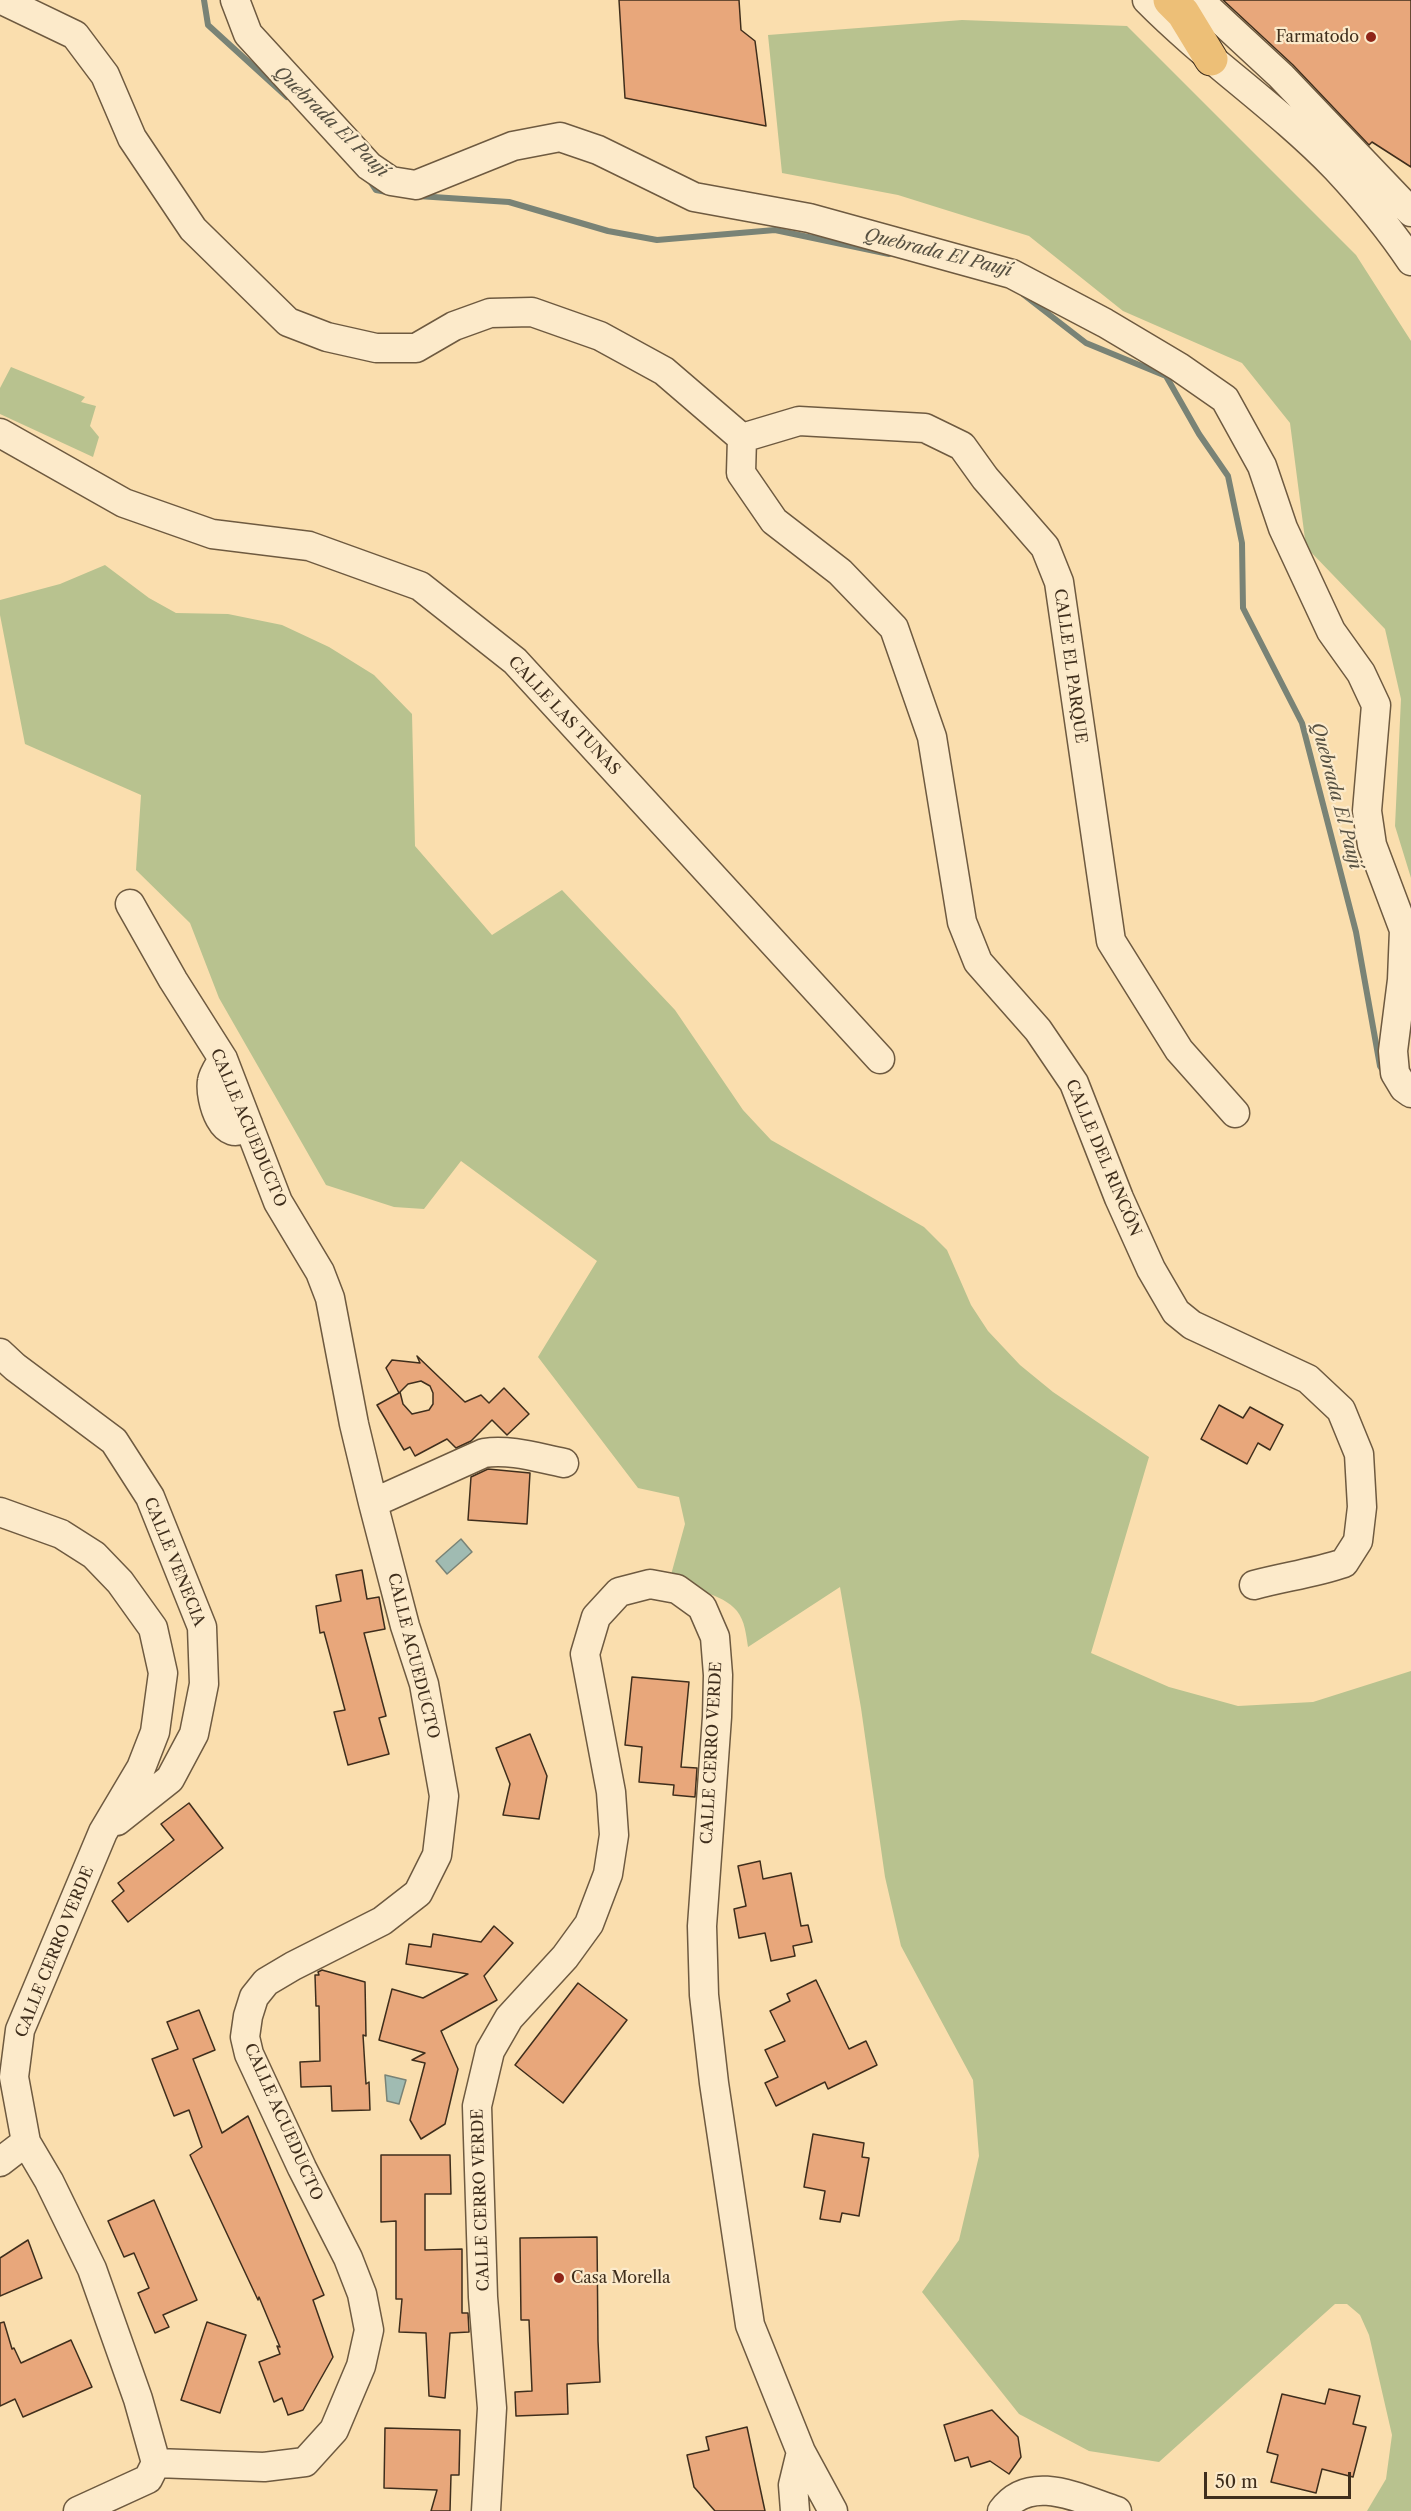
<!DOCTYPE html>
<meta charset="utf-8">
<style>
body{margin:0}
#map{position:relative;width:1411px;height:2511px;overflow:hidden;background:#fadeae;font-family:"Libre Caslon Text",serif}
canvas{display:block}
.scale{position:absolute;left:1204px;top:2472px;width:147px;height:27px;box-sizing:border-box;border:3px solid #3f2e1c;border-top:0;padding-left:8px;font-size:18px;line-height:21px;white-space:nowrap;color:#3f2e1c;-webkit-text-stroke:4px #fceaca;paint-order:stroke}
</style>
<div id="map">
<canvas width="1411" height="2511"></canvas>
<div class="scale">50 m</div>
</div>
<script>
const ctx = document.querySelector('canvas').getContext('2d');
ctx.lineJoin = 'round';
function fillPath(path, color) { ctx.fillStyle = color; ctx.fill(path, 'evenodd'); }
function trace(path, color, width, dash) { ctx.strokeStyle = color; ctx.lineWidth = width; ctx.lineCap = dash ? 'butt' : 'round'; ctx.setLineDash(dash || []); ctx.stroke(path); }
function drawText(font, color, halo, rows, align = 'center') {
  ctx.font = font + ' "Libre Caslon Text",serif'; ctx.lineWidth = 4.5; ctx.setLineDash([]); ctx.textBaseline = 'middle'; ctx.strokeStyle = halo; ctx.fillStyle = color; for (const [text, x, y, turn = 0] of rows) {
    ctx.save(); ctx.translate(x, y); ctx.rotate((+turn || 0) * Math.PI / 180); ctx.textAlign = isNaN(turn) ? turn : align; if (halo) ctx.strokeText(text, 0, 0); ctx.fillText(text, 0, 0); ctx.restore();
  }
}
const green = new Path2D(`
 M962,20L1127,26L1356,255L1411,341V878L1395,826L1401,699L1385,629L1306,547L1290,423L1242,363L1123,311L1029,236L898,195L782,173L768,35Z
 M11,367L85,397L81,402L96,406L90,426L99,437L93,457L0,414V388Z
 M105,565L149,598L176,613L228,614L282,625L329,647L374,675L412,714L415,846L492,935L562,890L675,1010L743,1110L771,1140L924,1227L947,1250L971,1305L988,1331L1020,1365L1053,1392L1149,1457L1091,1653L1169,1687L1238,1706L1313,1702L1411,1671V2511H1367L1386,2479L1392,2435L1369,2335L1360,2315L1347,2304H1335L1159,2462L1089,2451L1019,2414L922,2292L959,2240L979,2156L973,2080L901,1946L885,1877L861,1708L840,1587L748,1647C746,1635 745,1621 737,1611C722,1593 690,1589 669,1582L685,1524L679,1497L638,1488L538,1357L597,1261L461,1161L424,1209L394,1207L326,1185L219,998L190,923L136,870L141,795L25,744L0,615V600L60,584Z`);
const water = new Path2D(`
 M461,1539L472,1552L447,1574L436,1561Z
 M385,2075L406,2080L399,2104L387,2101Z`);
const stream = new Path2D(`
 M204,0L208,25L287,97
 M370,181L376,190L387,192
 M418,196L509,202L608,231L657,240L775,230L889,254
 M1024,295L1086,343L1166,376L1199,434L1228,476L1242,543L1243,608L1302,723L1356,932L1380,1066L1384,1072`);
const building = new Path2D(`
 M619,0H739L741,30L755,41L766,126L625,98Z
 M1223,0H1411V167L1372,142L1369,145L1293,65Z
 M417,1356L465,1402L481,1395L489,1403L504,1388L529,1414L507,1435L492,1420L471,1441L456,1448L447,1439L415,1456L410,1447L404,1450L377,1405L399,1393L386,1368L392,1360L420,1363ZM421,1381L430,1386L433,1393V1404L429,1410L412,1414L403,1404L400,1392L408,1384Z
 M1219,1405L1243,1418L1250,1407L1283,1425L1270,1450L1258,1443L1247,1464L1201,1439Z
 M488,1469L530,1473L527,1524L468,1520L471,1477Z
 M362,1570L367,1599L379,1597L385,1629L364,1633L386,1716L379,1718L389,1754L348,1765L334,1712L345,1710L324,1632L320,1633L316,1606L341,1601L336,1575Z
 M632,1677L689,1682L681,1767L697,1768L695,1797L673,1795L674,1785L639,1782L642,1747L625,1745Z
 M530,1734L547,1776L539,1819L503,1815L510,1784L496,1748Z
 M189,1803L223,1848L128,1922L112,1901L124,1891L118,1883L174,1840L161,1824Z
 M760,1861L763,1879L791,1873L801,1926L808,1925L812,1942L793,1946L795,1956L771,1961L765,1933L739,1938L734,1909L746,1906L738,1866Z
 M494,1926L513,1943L484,1976L497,2000L441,2031L458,2069L445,2124L421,2139L410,2120L425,2063L412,2060L425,2053L379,2040L392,1989L423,1998L468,1974L406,1964L409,1944L431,1947L433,1934L481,1942Z
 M322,1970L365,1982L366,2036L363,2035L366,2084L369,2082L370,2110L332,2111L331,2086L301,2087L300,2062L320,2061L319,2006H316L315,1975H319L318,1972Z
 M816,1980L849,2049L866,2041L877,2065L828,2089L825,2082L776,2106L765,2083L778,2077L765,2050L785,2041L770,2011L790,2001L787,1994Z
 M578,1983L627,2020L563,2103L515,2065Z
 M199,2010L215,2050L193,2059L222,2133L248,2116L324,2295L313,2300L333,2357L303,2410L288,2415L282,2398L274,2402L259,2362L280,2354L277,2346L280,2347L259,2297L258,2300L190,2155L202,2147L189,2110L174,2116L152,2059L178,2049L167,2022Z
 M813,2134L864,2143L862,2157L869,2158L859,2216L842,2213L840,2222L820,2219L825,2191L804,2187Z
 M381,2155H450L451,2194H425V2250L462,2249V2313H468L469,2332L450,2333L445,2398L429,2396L426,2333L399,2332L402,2299H396V2221L381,2222Z
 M154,2200L197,2300L163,2315L169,2327L155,2333L138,2293L149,2288L134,2253L124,2257L108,2221Z
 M597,2237L598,2341L600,2382L567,2384L568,2414L516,2416L515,2392L532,2391L529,2320H521L520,2238Z
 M28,2240L42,2278L0,2296V2258Z
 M4,2322L12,2349L14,2348L21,2363L71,2340L92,2387L23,2417L15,2399L0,2406V2323Z
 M207,2322L246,2335L220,2413L181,2400Z
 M1329,2389L1360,2396L1353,2424L1366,2427L1353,2477L1322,2469L1316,2493L1271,2482L1278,2455L1267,2452L1282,2394L1325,2404Z
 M992,2410L1018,2437L1021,2457L1009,2474L990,2461L971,2467L968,2457L955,2461L944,2425Z
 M747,2427L765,2511H715L694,2487L687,2455L709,2450L706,2437Z
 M385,2428L460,2430L459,2475H451L450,2511H431L437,2490L384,2488Z`);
const minor = new Path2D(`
 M2,0L75,35L105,75L132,138L193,229L288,322L327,337L376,348H416L454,326L490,313L532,312L600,336L664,371L742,438L799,421L925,428L962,446L985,478L1045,547L1059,582L1111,941L1179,1050L1235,1113
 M235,0L248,34L369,166L391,181L416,185L513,146L560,137L598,150L694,197L809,218L1012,274L1105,323L1179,367L1225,399L1262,466L1283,528L1331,631L1361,673L1376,705L1367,811L1372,845L1404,930L1402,980L1393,1051L1395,1073L1404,1088L1411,1093
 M1147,0C1206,60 1277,107 1336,168C1363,197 1389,228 1411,261
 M1199,0L1281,76L1411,212
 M0,433L124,503L212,534L309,546L420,586L515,661L880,1059
 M742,438L741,473L774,521L840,572L894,628L932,737L962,922L978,962L1038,1030L1074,1083L1119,1198L1151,1269L1176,1312L1192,1325L1308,1379L1341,1410L1359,1454L1362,1507L1358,1541L1344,1563C1314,1573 1284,1577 1254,1585
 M130,904L173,980L223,1059L278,1202L320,1272L330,1298L354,1424L373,1503L405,1626L424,1684L444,1796L437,1855L418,1893L382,1921L293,1966L266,1982L254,1997L248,2016L245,2037L249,2054L302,2168L348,2258L362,2294L369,2330L361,2366L334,2430L305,2462L264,2467L156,2463
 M223,1059C219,1066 213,1074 212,1081C209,1099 224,1149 248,1124
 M0,1353L15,1367L114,1441L150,1497L202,1627L204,1684L194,1734L170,1779L117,1821
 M373,1503L484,1453C511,1449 538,1458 564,1463
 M0,1512L61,1534L94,1555L120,1582L153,1628L163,1673L155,1732L141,1768L103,1832L20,2030L14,2077L26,2142L49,2181L92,2269L138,2399L156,2463
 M0,2162L26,2142
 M78,2511L148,2479L156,2463
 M486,2511L492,2408L483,2297L477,2106L490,2051L509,2018L565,1957L589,1924L608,1874L614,1835L611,1792L585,1654L596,1617L619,1592L650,1584L677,1589L702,1607L715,1637L718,1675L717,1717L702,1926L704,1995L714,2083L750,2325L801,2452L833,2511
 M795,2511L793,2485L801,2452
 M1002,2511C1030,2472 1080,2499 1117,2511`);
const major = new Path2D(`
 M1170,0L1183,13L1211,59`);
const markers = [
 [1371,37,6,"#8f2418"],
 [559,2278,6,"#8f2418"]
];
const poiNames = [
 ["Farmatodo",1359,37],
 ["Casa Morella",571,2278,"left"]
];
const streetNames = [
 ["CALLE EL PARQUE",1070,666,82],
 ["CALLE LAS TUNAS",564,716,47],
 ["CALLE ACUEDUCTO",248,1128,67],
 ["CALLE DEL RINCÓN",1103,1158,67],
 ["CALLE VENECIA",174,1562,68],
 ["CALLE ACUEDUCTO",413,1656,76],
 ["CALLE CERRO VERDE",712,1753,-87],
 ["CALLE CERRO VERDE",55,1952,-68],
 ["CALLE ACUEDUCTO",283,2122,66],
 ["CALLE CERRO VERDE",481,2200,-92]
];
const waterNames = [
 ["Quebrada El Paují",331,122,44],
 ["Quebrada El Paují",938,253,14],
 ["Quebrada El Paují",1336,796,75]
];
fillPath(green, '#b8c28f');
fillPath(water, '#a0bbb2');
trace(water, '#798376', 1.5);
trace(stream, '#798376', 6);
fillPath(building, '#e8a77b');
trace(building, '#3f2e1c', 1.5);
trace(minor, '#6e5a40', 31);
trace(major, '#3f2e1c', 35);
trace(minor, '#fceaca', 28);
trace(major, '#edbf77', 33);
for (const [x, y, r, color] of markers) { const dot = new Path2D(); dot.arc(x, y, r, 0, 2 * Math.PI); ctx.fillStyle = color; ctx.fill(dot); trace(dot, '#fceaca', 2); }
drawText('16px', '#3f2e1c', '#fceaca', poiNames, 'right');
drawText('16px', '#3f2e1c', '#fceaca', streetNames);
drawText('italic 18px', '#575142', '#fceaca', waterNames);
</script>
